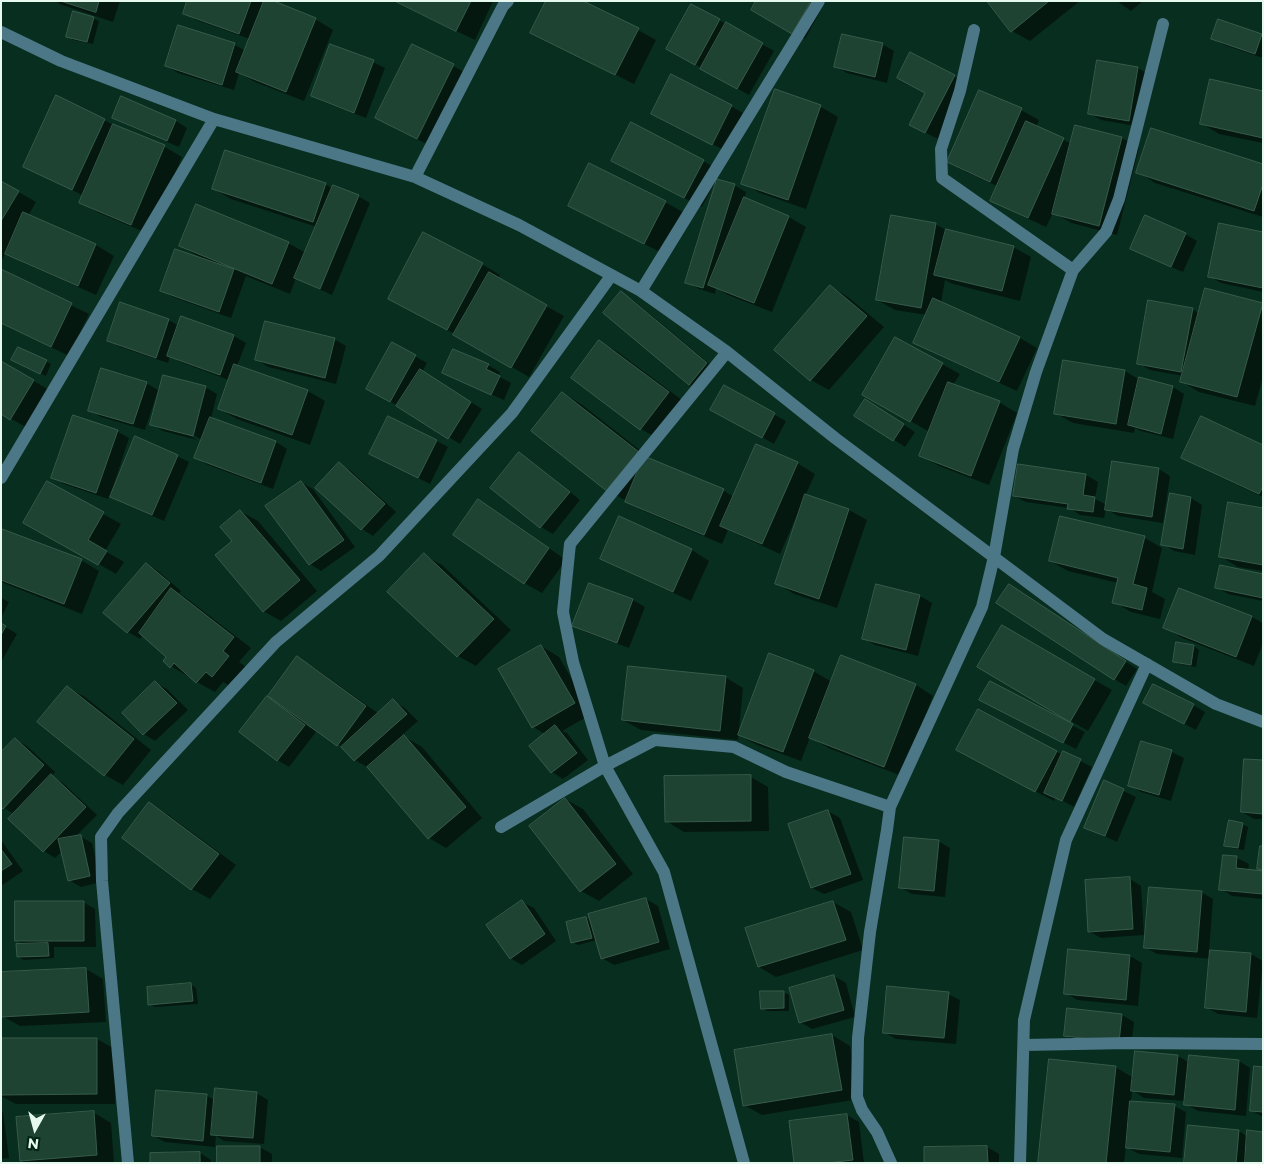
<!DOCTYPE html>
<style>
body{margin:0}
#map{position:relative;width:1264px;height:1164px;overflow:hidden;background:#082e1f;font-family:Montserrat,sans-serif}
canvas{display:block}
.frame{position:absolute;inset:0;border:2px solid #e5f9ee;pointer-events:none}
.north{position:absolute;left:10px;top:1104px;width:50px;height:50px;-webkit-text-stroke:4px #002416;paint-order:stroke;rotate:187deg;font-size:14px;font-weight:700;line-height:20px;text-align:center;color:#e5f9ee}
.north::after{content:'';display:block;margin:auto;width:18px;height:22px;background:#e5f9ee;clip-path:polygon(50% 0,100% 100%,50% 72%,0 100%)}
</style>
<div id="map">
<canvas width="1264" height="1164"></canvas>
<div class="frame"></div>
<div class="north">N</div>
</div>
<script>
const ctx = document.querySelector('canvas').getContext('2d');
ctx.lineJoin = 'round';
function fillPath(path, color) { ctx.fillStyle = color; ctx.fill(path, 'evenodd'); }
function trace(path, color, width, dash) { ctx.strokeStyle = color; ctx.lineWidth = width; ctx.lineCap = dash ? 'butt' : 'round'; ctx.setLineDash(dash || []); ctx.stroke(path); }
const shadow = new Path2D(`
 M55,1H120L113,22L62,5Z
 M189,1H270L315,19L333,30L304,101L255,82L239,73L234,90L178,73L167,66L179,27L235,45L246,51L250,39L196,20L184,13Z
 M394,1H493L475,40Z
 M757,1H826L805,39L752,10Z
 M988,1H1080L1030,41L1012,31Z
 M1117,1H1143L1131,11Z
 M692,5L774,51L749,95L668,49Z
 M93,18L99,21L93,44L73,40L68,37Z
 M1219,20L1263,35V58L1224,45L1212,38Z
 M638,30L656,40L634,84L532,33Z
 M882,44L894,51L887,83L847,73L835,66Z
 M413,45L472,76L435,148L394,128Z
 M911,54L966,83L938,139L922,131L927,93Z
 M1098,61L1138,68L1150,75L1141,127L1101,120L1089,113Z
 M373,62L385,68L366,118L324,102L312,95Z
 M776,91L821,107L838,117L806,209L760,193L743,183Z
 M979,91L1021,110L1039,120L1036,127L1072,144L1122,138L1139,148L1117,235L1072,223L1053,213L1046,227L1009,210L991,200L997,186L966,172L948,162Z
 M1263,92V143L1219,134L1201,123Z
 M57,97L116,126L165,147L182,157L149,234L99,213L81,203L84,196L24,166Z
 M731,106L743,113L724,150L664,120Z
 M113,118L176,121L187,128L179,147L125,124Z
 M703,161L721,171L702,207L630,171Z
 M1263,165V217L1155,183L1138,172Z
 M1,182L36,202L28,216L96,245L114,256L96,295L24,263L6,253L1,261Z
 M325,184L333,189L358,196L370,203L332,295L296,278L290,294L246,276L231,318L173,297L161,290L200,257L180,246L288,243L306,253L317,227L231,199L214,189Z
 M734,185L746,192L744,199L789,217L806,227L772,312L728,295L716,288L715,294L699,289L687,282Z
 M665,202L683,212L662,253L569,206Z
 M935,224L946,230L1013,247L1031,257L1020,301L953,284L945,280L941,303L1020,338L1037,348L1017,391L932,352L915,342L927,315L895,310L877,300Z
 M1185,234L1197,241L1183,272L1143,255Z
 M1263,234V292L1221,283L1209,276Z
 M482,264L500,275L498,279L564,316L529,377L455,334L407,309Z
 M1,271L89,314L69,356L1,323Z
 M830,286L848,297L884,327L829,390L811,380L775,349Z
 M1206,290L1263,305V377L1255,406L1199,392L1181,381L1183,376L1150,370L1138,363L1192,309L1200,314Z
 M622,293L633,300L718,371L701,391L689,384Z
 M182,317L234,336L246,343L237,366L308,391L325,401L310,445L237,419L219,409L229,380L180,362L170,356L168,363L120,347L109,340L169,320L179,326Z
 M334,339L346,346L336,384L268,367L257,360Z
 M600,342L618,352L686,403L659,439L641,429L572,378Z
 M393,344L427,363L422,372L482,409L460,444L368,388Z
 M46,361L51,364L46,376L18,363Z
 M1,362L51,391L29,429L1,413Z
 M942,364L960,374L953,385L999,402L1017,413L989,485L939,466L921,456L931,425L928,431L864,395Z
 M488,365L500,372L498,376L511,383L504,400L444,373Z
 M1125,371L1140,380L1173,387L1184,394L1173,439L1141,431L1135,428L1134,433L1073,423L1055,413Z
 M146,383L158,390L145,430L101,417L90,410Z
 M205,387L217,394L211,419L276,442L287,449L273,489L208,465L196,458L202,440L188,432L187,434L197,440L163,431L151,424Z
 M724,387L786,421L774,444L712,409Z
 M563,393L581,404L655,462L723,490L734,497L797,463L815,474L805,496L849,510L867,520L837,608L794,594L776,583L802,509L800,508L780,554L728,530L722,544L644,511L609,491Z
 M877,407L915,432L905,447L856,415Z
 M117,431L129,438L111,493H112L177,456L189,462L164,521L123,503L110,495L108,499L64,484L53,477Z
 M437,441L448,447L430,484L383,460Z
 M1263,446V497L1201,468L1183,457Z
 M519,454L531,461L580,500L553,534L541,527L492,488Z
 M339,464L351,471L396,512L373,536L362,529Z
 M1159,469L1170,476L1163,523L1118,516L1106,509L1104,518L1080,515L1069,508L1026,502L1014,496L1086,475L1098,482L1095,499L1107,505Z
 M301,482L313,489L355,547L321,571L310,564Z
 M48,483L121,524L105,551L124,562L116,574L25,522Z
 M1191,498L1202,505L1195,555L1174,551L1163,544Z
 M478,501L496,511L566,560L542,593L524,583Z
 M1263,509V571L1238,567L1220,556Z
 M240,511L258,521L317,591L281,621L263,611L233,541Z
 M1061,517L1145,538L1162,548L1152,592L1165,599L1160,619L1131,612L1114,602L1118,583L1068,571L1050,561Z
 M620,518L692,550L709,561L691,601L619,568L602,558Z
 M3,530L81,560L99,571L82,614L1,582V534Z
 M424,555L442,565L511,630L476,666L458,656L389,592Z
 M147,564L158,571L181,591L179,593L189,600L251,648L239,662L246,667L230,686L223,682L215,692L197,682L190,676L189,677L171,666L168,657L143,635L140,639L128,632Z
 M1263,575V601L1228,594L1216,587Z
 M589,584L633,600L645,607L629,648L585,632L574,626Z
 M877,585L920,596L932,603L918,656L875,645L863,638Z
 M1021,593L1137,669L1126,686L1114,679Z
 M1,598L9,602L2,616H1Z
 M1252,617L1263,623V643L1254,666L1182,638L1165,627Z
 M1,624L17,634L1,662Z
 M1002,627L1112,690L1088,731L979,667Z
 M1177,643L1194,646L1199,650L1196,667L1179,664L1174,661Z
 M541,646L559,657L592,714L562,731L567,733L588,760L563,779L552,772L545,734L533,727Z
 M841,657L916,685L933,696L902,776L828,748L810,737L801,761L757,745L739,735L813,671L832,682Z
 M297,658L315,668L379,714L393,701L405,708L418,721L402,735L422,747L482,818L446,848L429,838L368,766L367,767L355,760L345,749L306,722L305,724L316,732L289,767L277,760L267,697L275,702Z
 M725,677L743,688L738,740L641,730L623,720Z
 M990,682L1085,732L1076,749L992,706Z
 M155,683L167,689L188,710L155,741L144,734Z
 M67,687L85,697L151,750L123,785L105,775Z
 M1144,703L1193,705L1205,712L1196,730Z
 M979,711L1063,755L1064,753L1092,767L1074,807L1056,797L1054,801L975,760Z
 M15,739L27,746L55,772L52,776L63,783L97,815L75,837L80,836L92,843L101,882L81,887L69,880L62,851L55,858L44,851L14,814L4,808Z
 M1142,743L1172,752L1184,758L1171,801L1141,792L1129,785Z
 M1263,761V819H1254L1242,812Z
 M751,777L768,787L769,831L684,832L666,821Z
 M1105,782L1136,797L1117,842L1086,827Z
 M565,799L583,809L633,874L599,901L581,891Z
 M149,803L167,814L236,865L210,899L192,889L123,837Z
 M828,811L840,818L863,880L824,894L812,888L789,825Z
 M1242,824L1248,827L1244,850L1231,848L1226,845Z
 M1,840L23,871L1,886Z
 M938,841L950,848L945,897L912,894L900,887Z
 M1224,856L1237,858L1249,864L1248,871L1263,872V899L1232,896L1221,889Z
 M1130,879L1141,886L1144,935L1101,938L1090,932Z
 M1201,892L1213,899L1209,951L1251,954L1263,961L1257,1018L1218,1014L1206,1007L1211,959L1157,954L1145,947Z
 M646,899L658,906L670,949L614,965L602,958L597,940L578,945L572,942L586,918L592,921Z
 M83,902L95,909L96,947H54V958L24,960L18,957L24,945L17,941Z
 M522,902L534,908L556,941L522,965L510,958Z
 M833,902L851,912L863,950L776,977L759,967Z
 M1130,956L1142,963L1138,1006L1077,1000L1066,993Z
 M86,969L103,979L106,1022L20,1026L2,1016Z
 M834,976L846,983L855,1017L812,1029L800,1022Z
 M190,984L196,988L198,1004L155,1007L149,1004Z
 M783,992L789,995V1011H767L762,1008Z
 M948,994L960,1000L956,1044L896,1039L884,1032Z
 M1122,1015L1134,1022L1131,1048L1078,1042L1066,1036Z
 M832,1035L850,1046L859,1099L762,1115L744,1105Z
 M1,1039H97L115,1049V1104H16L1,1096Z
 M1178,1056L1190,1063L1239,1061L1250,1068L1246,1116L1198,1111L1186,1104V1101L1144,1098L1132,1090L1131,1102L1174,1106L1186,1112L1182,1158L1139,1154L1126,1147L1124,1163H1039L1115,1067L1134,1078Z
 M1263,1068V1117L1251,1110Z
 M157,1091L207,1096L215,1100L256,1093L268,1100L264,1144L224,1141L216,1136L215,1147L165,1142L153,1136Z
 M1,1111L3,1112L9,1158L1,1159Z
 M93,1112L111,1123L114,1163H25L21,1160Z
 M847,1115L859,1122L864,1163H796Z
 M1239,1131L1248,1137L1263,1163H1185Z
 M260,1147L272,1154V1163H218Z
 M987,1147L999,1154V1163H925V1148Z
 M200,1153L211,1160V1163H201V1158H199Z`);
const building = new Path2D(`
 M61,1H99L96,12Z
 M187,1H251L239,34L183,14Z
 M264,1H274L316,18L286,92L236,72Z
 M395,1H471L456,31Z
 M546,1H583L639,28L615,75L530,33Z
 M756,1H811L792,34L751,10Z
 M987,1H1049L1011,32Z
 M691,4L720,19L695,65L666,49Z
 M73,11L94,17L87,42L66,37Z
 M1218,19L1262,34L1255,54L1211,39Z
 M726,22L763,43L737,89L700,69Z
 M178,25L235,43L222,85L165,66Z
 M842,34L883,43L875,77L834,67Z
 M330,44L374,60L354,113L311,96Z
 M412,44L454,64L417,139L375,118Z
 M910,52L955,75L925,133L909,125L925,93L897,78Z
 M1097,60L1138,67L1129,121L1088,114Z
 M671,74L732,105L712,145L651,114Z
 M1210,79L1263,91V138L1200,124Z
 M775,89L821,105L788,200L741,184Z
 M979,90L1022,108L990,182L947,162Z
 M56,95L105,119L72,190L23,167Z
 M121,96L176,120L167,141L112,118Z
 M1026,121L1064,138L1028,218L990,201Z
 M631,122L704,160L684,198L611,161Z
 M113,124L165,145L131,225L79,203Z
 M1075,125L1122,137L1099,226L1052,214Z
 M1151,128L1263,164V184L1254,211L1136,173Z
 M225,150L326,183L313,222L212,189Z
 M589,163L666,201L644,244L568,206Z
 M717,179L735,184L703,288L685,283Z
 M1,181L19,191L1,221Z
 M333,185L359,195L320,289L294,278Z
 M744,197L789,216L754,303L708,285Z
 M196,204L289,242L272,284L179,246Z
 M23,212L96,244L78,286L5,254Z
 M891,215L936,223L921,308L876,300Z
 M1145,215L1186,233L1171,267L1130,249Z
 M1219,223L1263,232V288L1208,277Z
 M946,229L1014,246L1002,291L934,275Z
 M423,232L483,263L447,330L388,299Z
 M175,249L234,269L219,312L160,291Z
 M1,269L72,303L51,347L1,323Z
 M489,272L547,305L511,368L453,335Z
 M830,285L867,316L810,381L774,350Z
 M1205,288L1263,303L1237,397L1180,382Z
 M621,291L707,363L689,385L603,313Z
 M933,298L1020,337L999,382L913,343Z
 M1148,300L1193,308L1181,372L1137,364Z
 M120,302L169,319L156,358L107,341Z
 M181,316L234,335L220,375L167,356Z
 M265,321L335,338L325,378L255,360Z
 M895,337L943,363L910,422L862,395Z
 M599,340L669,392L640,430L571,378Z
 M392,342L416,355L390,402L366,389Z
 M18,347L47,360L40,374L11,360Z
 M453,349L489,364L486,369L500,376L491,395L442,373Z
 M1063,360L1125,370L1116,424L1054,414Z
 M1,361L34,380L10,420L1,414Z
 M234,364L308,390L292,435L218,409Z
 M101,368L147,382L133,424L88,411Z
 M420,369L471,402L448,439L396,406Z
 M163,375L206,386L193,436L150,425Z
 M1139,377L1173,386L1161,434L1128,425Z
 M948,382L1000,401L971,476L919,456Z
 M724,385L775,413L762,438L710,410Z
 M562,392L639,452L608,492L531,431Z
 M865,399L904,424L893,441L854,416Z
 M73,415L118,430L96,493L51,478Z
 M388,416L437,440L418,478L369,454Z
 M1201,416L1263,445V486L1259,494L1181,458Z
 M210,417L276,441L261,483L194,458Z
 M135,436L178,455L152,515L110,497Z
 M756,444L798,462L762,544L720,526Z
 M519,452L570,492L540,528L490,488Z
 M644,456L724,489L704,535L625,502Z
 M1112,461L1159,468L1152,517L1105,510Z
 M339,462L385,504L361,530L315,488Z
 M1018,464L1086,474L1083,495L1095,497L1093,512L1067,509L1068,504L1013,496Z
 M47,481L104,512L88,540L107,551L98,565L23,523Z
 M301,481L344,540L309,565L265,506Z
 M1170,493L1191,497L1183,549L1161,545Z
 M805,494L849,509L819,599L775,584Z
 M478,499L549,548L524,584L453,535Z
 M1228,502L1263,508V565L1219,557Z
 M240,510L300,580L263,612L215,555L232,541L220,527Z
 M619,516L692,549L673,592L600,559Z
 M1060,516L1145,536L1133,584L1147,588L1142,610L1112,603L1118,578L1049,561Z
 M2,529L82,559L64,604L1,580Z
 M424,553L494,619L457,657L387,592Z
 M146,563L170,583L127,633L103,613Z
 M1220,565L1263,574V598L1215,588Z
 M589,583L633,599L617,643L572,626Z
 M876,584L920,595L906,650L862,639Z
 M1009,584L1126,661L1114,680L996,603Z
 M171,588L234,637L223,651L229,656L212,677L206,672L196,683L174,663L170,668L163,661L166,657L139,633Z
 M1179,588L1252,616L1236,657L1163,628Z
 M1,623L6,626L1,635Z
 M1002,625L1095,679L1070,722L977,667Z
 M1176,642L1194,645L1191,665L1173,662Z
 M541,645L575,703L532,728L498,669Z
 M769,653L814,670L783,752L738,735Z
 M841,655L916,684L884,767L809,738Z
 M297,656L366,706L337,746L268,696Z
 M628,666L726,676L720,731L622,720Z
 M155,681L177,703L143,735L122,713Z
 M990,681L1073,724L1063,743L979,700Z
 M1153,684L1194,704L1184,724L1143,703Z
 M67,686L134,739L104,776L37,722Z
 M267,696L305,725L277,761L239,732Z
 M393,699L407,714L354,761L341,747Z
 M978,709L1057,751L1035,792L956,750Z
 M555,725L577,753L551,773L529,746Z
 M404,735L466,807L428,839L367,767Z
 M15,738L44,765L3,809L1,807V752Z
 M1141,741L1172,750L1159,795L1128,786Z
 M1063,751L1081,759L1062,801L1044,793Z
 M1244,759L1263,760V814L1241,812Z
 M51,774L86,807L43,852L8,819Z
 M751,775V821L665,822L664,776Z
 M1104,780L1124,789L1105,836L1084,828Z
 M565,798L616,864L580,892L529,826Z
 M149,802L219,854L191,890L122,838Z
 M828,810L851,874L811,888L788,824Z
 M1229,820L1243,823L1238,848L1224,846Z
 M81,835L90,876L68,881L58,839Z
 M904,837L939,840L934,891L899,888Z
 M1260,846H1263V870L1257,869Z
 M1,849L12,864L1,871Z
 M1223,855L1237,856L1236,868L1263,871V894L1219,890Z
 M1130,877L1133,929L1088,932L1085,880Z
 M1149,887L1202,891L1197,952L1144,948Z
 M646,898L659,942L601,959L588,914Z
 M522,900L545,934L510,959L486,925Z
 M15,901H84V941H15Z
 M833,901L846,940L758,967L745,928Z
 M586,917L592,938L571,943L566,922Z
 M48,943L49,956L17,957L16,944Z
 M1068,949L1130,955L1126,1000L1064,994Z
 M1210,950L1251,953L1246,1012L1205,1008Z
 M86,968L89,1012L1,1017V972Z
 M834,975L844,1010L799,1023L789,988Z
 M191,983L193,1001L148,1005L147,987Z
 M887,986L949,992L944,1038L883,1033Z
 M760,991H784V1008L761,1009Z
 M1067,1008L1122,1014L1119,1042L1064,1036Z
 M832,1034L842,1090L743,1106L734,1050Z
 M1,1038H97V1094L1,1095Z
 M1135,1051L1178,1055L1174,1095L1131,1091Z
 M1189,1055L1239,1060L1235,1110L1184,1105Z
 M1049,1059L1116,1066L1106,1163H1038Z
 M1254,1066L1263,1067V1112L1250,1111Z
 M215,1088L257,1092L253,1138L211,1135Z
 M156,1090L207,1094L203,1141L152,1136Z
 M1130,1101L1175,1104L1170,1152L1126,1148Z
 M94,1111L97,1155L20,1161L16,1117Z
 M847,1114L853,1160L827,1163H794L789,1121Z
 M1188,1125L1239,1130L1236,1163H1184Z
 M1247,1130L1263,1132V1163H1245Z
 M217,1146H260V1163H217Z
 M987,1146L988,1163H924V1147Z
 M200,1152V1163H150V1153Z`);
const minor = new Path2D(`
 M974,30L960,91L941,149L942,178L1073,270
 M1,32L61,61L214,119L415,177L519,225L641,291L727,352L835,438L1103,639L1216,704L1263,722
 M415,177L503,6L508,1
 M641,291L819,1
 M727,352L570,544L563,612L573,662L605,766L664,872L744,1163
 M1,478L214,119
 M501,827L605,766L655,740L734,747L786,772L890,807
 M1024,1045L1128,1043L1263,1044
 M128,1163L102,881L101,837L118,813L276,642L379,556L512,413L611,276
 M891,1163L877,1132L862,1110L857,1097L858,1038L870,932L887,830L890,807L982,607L994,557L1013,449L1036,372L1073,270L1106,232L1119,199L1163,24
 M1020,1163L1024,1020L1066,840L1147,664`);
fillPath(shadow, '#0007');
fillPath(building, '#1f4332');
trace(building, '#375b4a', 1);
trace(minor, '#4c7786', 12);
</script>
